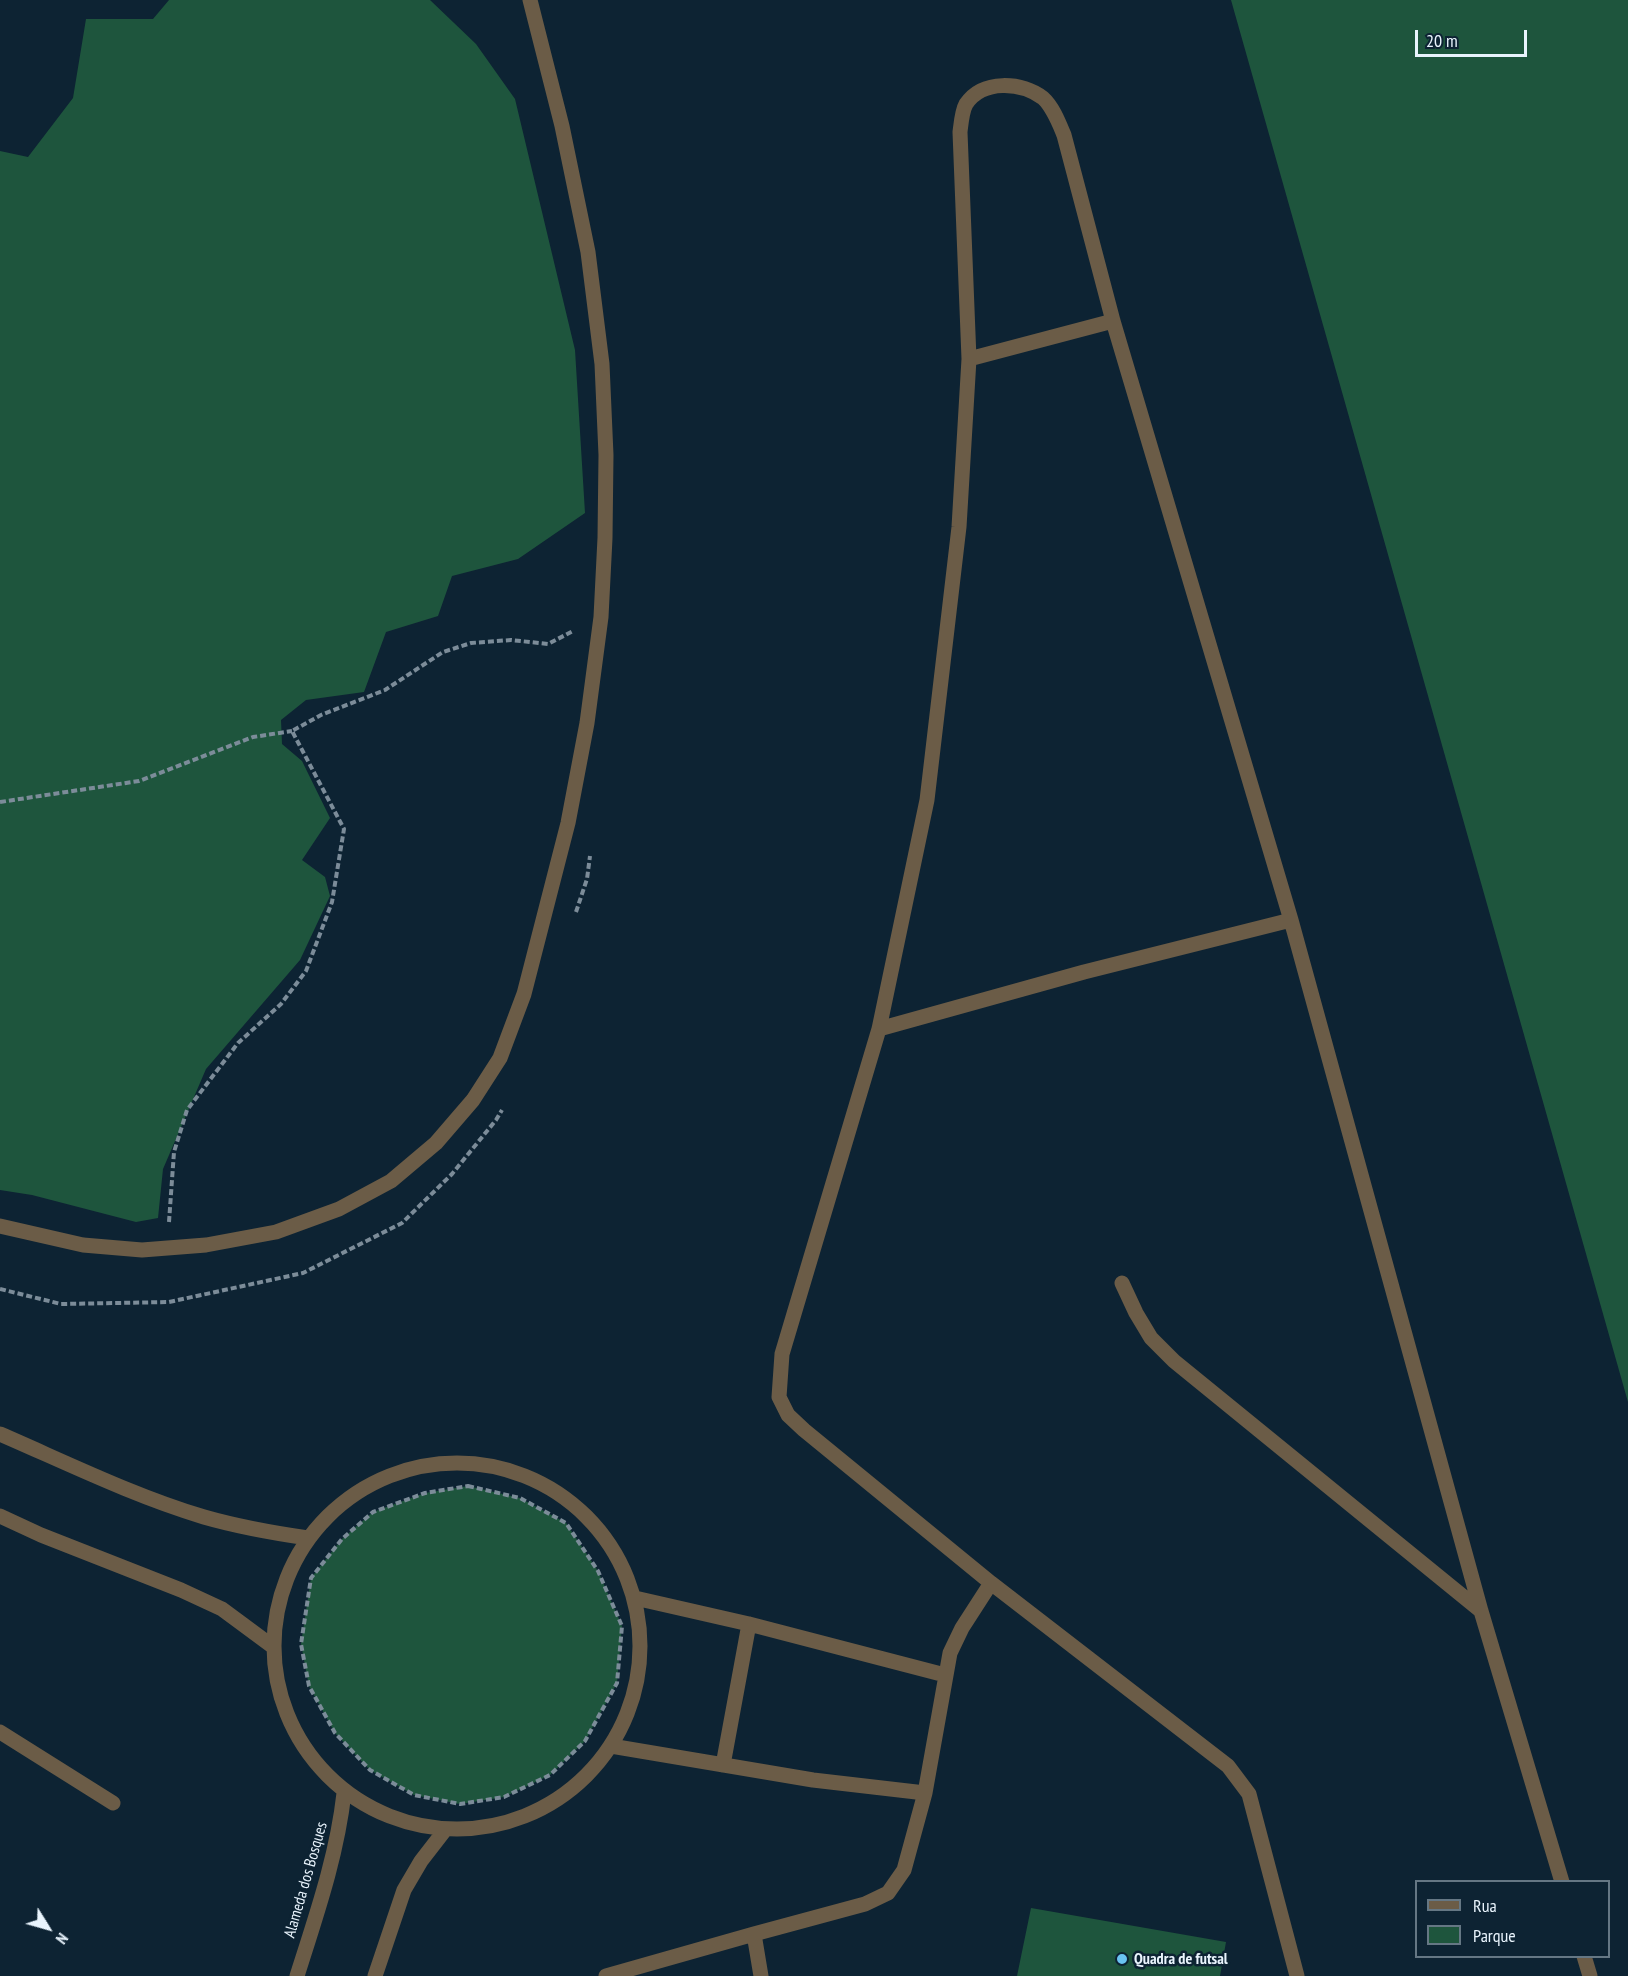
<!DOCTYPE html>
<style>
body{margin:0}
#map{position:relative;width:1628px;height:1976px;overflow:hidden;background:#0d2333;font-family:"PT Sans Narrow",sans-serif}
canvas{display:block}
.legend{position:absolute;left:1415px;top:1880px;width:195px;height:78px;box-sizing:border-box;background:#0d2333;border:2px solid #657784;margin:0;padding:8px 10px;list-style:none;font-size:18px;color:#e9f4fd}
.legend li{display:flex;align-items:center;gap:12px;height:30px}
.legend b{width:30px;border:2px solid #657784}
.north{position:absolute;left:18px;top:1898px;width:60px;height:60px;-webkit-text-stroke:4px #0d2333;paint-order:stroke;rotate:127deg;font-size:16px;font-weight:700;line-height:24px;text-align:center;color:#e9f4fd}
.north::after{content:'';display:block;margin:auto;width:21px;height:27px;background:#e9f4fd;clip-path:polygon(50% 0,100% 100%,50% 72%,0 100%)}
.scale{position:absolute;left:1415px;top:30px;width:112px;height:27px;box-sizing:border-box;border:3px solid #e9f4fd;border-top:0;padding-left:8px;font-size:18px;line-height:21px;white-space:nowrap;color:#e9f4fd;-webkit-text-stroke:4px #0d2333;paint-order:stroke}
</style>
<div id="map">
<canvas width="1628" height="1976"></canvas>
<ul class="legend">
<li><b style="height:8px;background:#6b5c47"></b>Rua</li>
<li><b style="height:16px;background:#1e553d"></b>Parque</li>
</ul>
<div class="north">N</div>
<div class="scale">20 m</div>
</div>
<script>
const ctx = document.querySelector('canvas').getContext('2d');
ctx.lineJoin = 'round';
function fillPath(path, color) { ctx.fillStyle = color; ctx.fill(path, 'evenodd'); }
function trace(path, color, width, dash) { ctx.strokeStyle = color; ctx.lineWidth = width; ctx.lineCap = dash ? 'butt' : 'round'; ctx.setLineDash(dash || []); ctx.stroke(path); }
function drawText(font, color, halo, rows, align = 'center') {
  ctx.font = font + ' "PT Sans Narrow",sans-serif'; ctx.lineWidth = 5; ctx.setLineDash([]); ctx.textBaseline = 'middle'; ctx.strokeStyle = halo; ctx.fillStyle = color; for (const [text, x, y, turn = 0] of rows) {
    ctx.save(); ctx.translate(x, y); ctx.rotate((+turn || 0) * Math.PI / 180); ctx.textAlign = isNaN(turn) ? turn : align; if (halo) ctx.strokeText(text, 0, 0); ctx.fillText(text, 0, 0); ctx.restore();
  }
}
const green = new Path2D(`
 M169,0H430L476,44L515,99L575,350L585,513L518,559L452,576L438,616L386,632L364,692L306,700L281,720L282,744L302,761L330,818L302,860L325,877L330,896L300,960L206,1069L163,1169L158,1218L136,1222L32,1195L0,1190V151L28,157L73,98L86,19H153Z
 M1231,0H1628V1402Z
 M468,1486L520,1498L566,1523L598,1571L622,1626L617,1683L585,1741L550,1775L504,1797L460,1804L414,1795L370,1770L335,1733L309,1686L301,1644L311,1578L342,1539L373,1512L425,1493Z
 M1031,1908L1226,1942L1220,1976H1017Z`);
const path = new Path2D(`
 M0,802L139,781L253,737L292,731
 M576,912L587,879L590,856
 M169,1222L174,1152L187,1110L238,1043L281,1004L306,971L332,902L344,829L292,731L321,715L385,690L443,652L471,643L511,640L548,644L573,631
 M0,1289L61,1304L169,1302L303,1273L402,1223L452,1174L496,1120L502,1110
 M468,1486L520,1498L566,1523L598,1571L622,1626L617,1683L585,1741L550,1775L504,1797L460,1804L414,1795L370,1770L335,1733L309,1686L301,1644L311,1578L342,1539L373,1512L425,1493Z`);
const street = new Path2D(`
 M969,359L1113,321
 M879,1029L1084,972L1291,920
 M0,1226L83,1245L142,1250L206,1245L276,1232L339,1209L391,1181L436,1143L473,1100L500,1058L524,994L568,823L587,723L601,617L605,538L606,455L602,364L588,252L562,126L530,0
 M1122,1283L1136,1313L1151,1338L1174,1361L1481,1611
 M0,1434C67,1463 134,1496 204,1517C239,1527 273,1533 308,1538
 M274 1646a183 183 0 1 1 366 0a183 183 0 1 1-366 0Z
 M0,1516L41,1535L181,1590L222,1609L272,1646
 M635,1598L749,1624L945,1675
 M0,1732L113,1803
 M611,1746L813,1780L925,1793
 M723,1765L749,1624
 M754,1934L761,1976
 M1584,1956L1590,1976
 M297,1976C316,1916 337,1856 344,1793
 M375,1976L404,1890L421,1861L445,1830
 M606,1976L754,1934L865,1904L888,1893L904,1870L925,1793L950,1653L962,1628L991,1583
 M1297,1976L1249,1794L1228,1766L991,1583L804,1430L788,1415L779,1397L782,1354L879,1029L927,800L959,527L969,359L960,132C961,124 962,111 966,104C983,79 1021,82 1043,98C1053,107 1059,123 1064,135L1113,321L1291,920L1481,1611L1562,1882`);
const markers = [
 [1122,1959,6,"#6ac3f1"]
];
const streetNames = [
 ["Alameda dos Bosques",306,1880,-74]
];
const poiNames = [
 ["Quadra de futsal",1134,1959]
];
fillPath(green, '#1e553d');
trace(path, '#7c8c99', 4, [6, 3]);
trace(street, '#6b5c47', 15);
for (const [x, y, r, color] of markers) { const dot = new Path2D(); dot.arc(x, y, r, 0, 2 * Math.PI); ctx.fillStyle = color; ctx.fill(dot); trace(dot, '#0d2333', 2); }
drawText('16px', '#e9f4fd', '#0d2333', streetNames);
drawText('bold 16px', '#e9f4fd', '#0d2333', poiNames, 'left');
</script>
